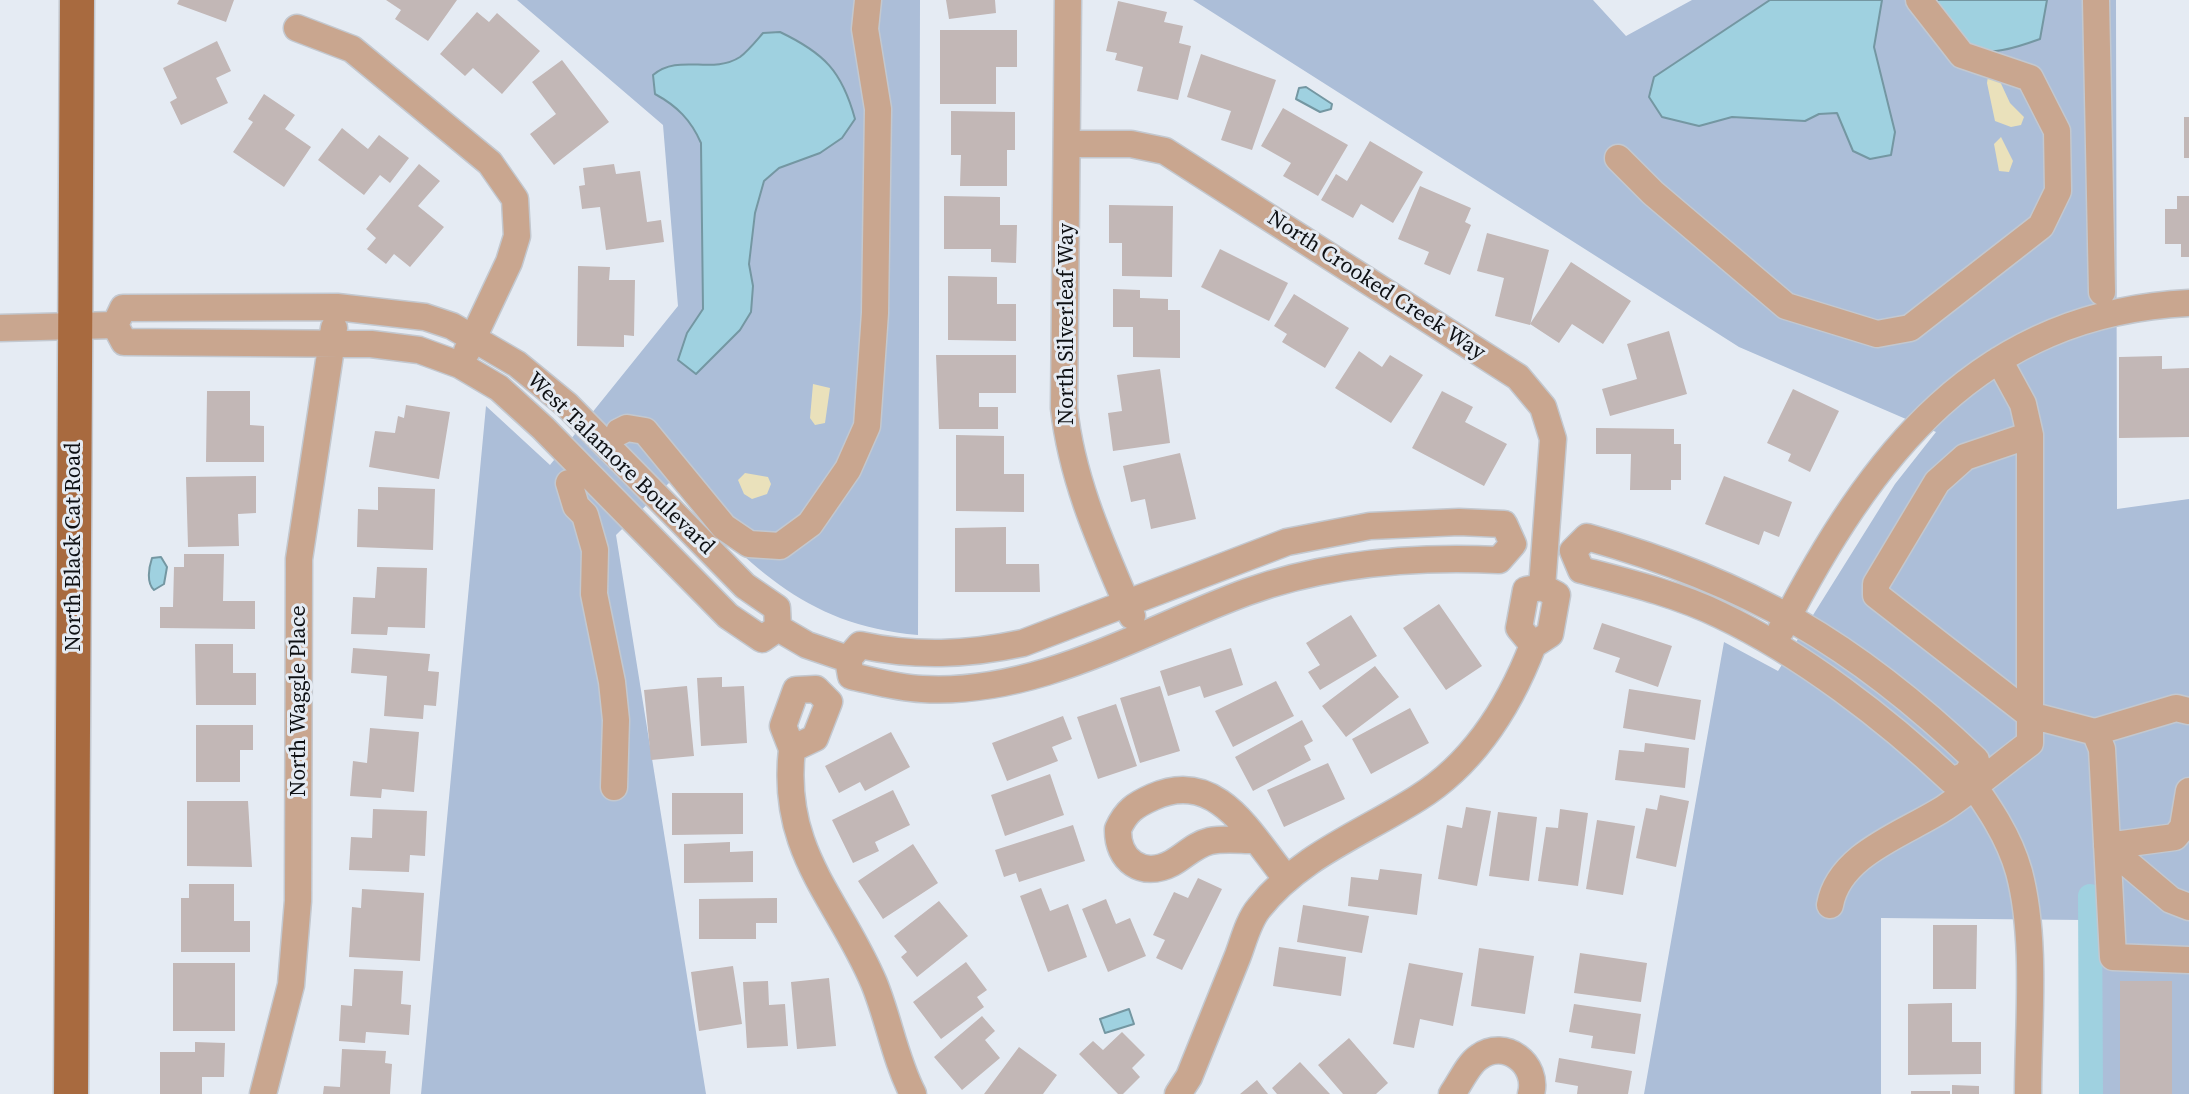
<!DOCTYPE html>
<style>
body{margin:0}
canvas{display:block;background:#e5ebf3}
</style>
<canvas width="2189" height="1094"></canvas>
<script>
const ctx = document.querySelector('canvas').getContext('2d');
ctx.lineJoin = 'round';
function fillPath(path, color) { ctx.fillStyle = color; ctx.fill(path, 'evenodd'); }
function trace(path, color, width, dash) { ctx.strokeStyle = color; ctx.lineWidth = width; ctx.lineCap = dash ? 'butt' : 'round'; ctx.setLineDash(dash || []); ctx.stroke(path); }
function drawText(font, color, halo, rows, align = 'center') {
  ctx.font = font + ' "Source Serif 4",serif'; ctx.lineWidth = 6; ctx.setLineDash([]); ctx.textBaseline = 'middle'; ctx.strokeStyle = halo; ctx.fillStyle = color; for (const [text, x, y, turn = 0] of rows) {
    ctx.save(); ctx.translate(x, y); ctx.rotate((+turn || 0) * Math.PI / 180); ctx.textAlign = isNaN(turn) ? turn : align; if (halo) ctx.strokeText(text, 0, 0); ctx.fillText(text, 0, 0); ctx.restore();
  }
}
const green = new Path2D(`
 M517,0H920L918,635C801,625 748,562 670,482L616,535L706,1094H421L486,406L550,465L678,306L663,125Z
 M1193,0H1593L1626,36L1692,0H2116L2117,509L2189,499V1094H2083L2084,920L1881,918V1094H1644L1724,642L1778,671L1895,484L1936,432L1739,347Z`);
const sand = new Path2D(`
 M1997,75L2010,103L2024,117L2021,125L2011,127L1995,121L1987,83L1988,76Z
 M2001,137L2013,161L2009,172L1999,171L1994,144Z
 M813,384L830,388L825,423L815,425L810,418Z
 M745,473L768,477L771,484L767,494L752,499L744,494L738,480Z`);
const water = new Path2D(`
 M1770,0H1882L1874,47L1895,132L1891,155L1870,159L1853,151L1837,113L1819,114L1805,121L1732,117L1699,126L1662,117L1649,97L1654,77Z
 M1926,0H2047L2040,39C1971,64 1970,51 1926,0Z
 M780,32C824,53 842,71 855,119L842,138L820,153L779,168L764,181L755,213L749,264L753,286L751,312L740,330L696,374L678,360L687,333L703,309L701,143C691,120 677,106 655,94L653,75C679,53 712,75 740,57C748,51 756,41 763,33Z
 M1306,87L1332,104L1331,109L1320,112L1296,99L1299,88Z
 M161,557L167,567L164,584L154,590C146,583 149,567 152,558Z
 M1129,1009L1134,1024L1105,1033L1100,1019Z`);
const canal = new Path2D(`
 M2090,896L2091,1094`);
const building = new Path2D(`
 M179,0H234L226,22L177,4Z
 M386,0H457L428,41L395,19L401,10Z
 M946,0H995L996,13L949,19Z
 M1118,1L1167,12L1164,22L1183,26L1179,43L1191,46L1178,100L1137,91L1143,67L1115,60L1117,53L1106,51Z
 M477,12L489,22L497,13L540,51L502,94L473,68L465,76L440,54Z
 M940,30H1017V67H996V104H940Z
 M217,41L231,71L216,78L228,103L181,125L170,102L177,98L163,68Z
 M1201,54L1276,80L1252,150L1221,140L1231,111L1187,97Z
 M562,60L609,122L554,165L530,134L556,114L532,82Z
 M264,94L295,115L285,129L311,147L284,187L233,152L253,122L248,119Z
 M1283,108L1348,145L1318,196L1283,176L1291,163L1261,146Z
 M951,111L1015,112V150H1007V186H960L961,155H951Z
 M2184,117H2189V158H2184Z
 M342,128L368,149L379,135L409,158L390,183L380,175L364,195L318,160Z
 M1370,141L1423,172L1393,223L1361,204L1353,218L1321,200L1336,174L1347,181Z
 M419,164L440,181L418,206L444,227L410,267L394,254L386,264L367,249L376,238L366,229Z
 M614,164L616,174L640,171L647,222L661,220L664,242L606,250L600,207L582,209L579,186L585,185L583,168Z
 M1420,186L1471,208L1465,222L1471,225L1450,275L1424,264L1429,252L1398,239Z
 M944,196L1000,197V225H1017L1016,263L991,262V249H944Z
 M2177,196H2189V257H2181V244H2165V209H2177Z
 M1109,205L1173,206L1172,277L1122,276V243H1109Z
 M1487,233L1549,250L1530,325L1495,316L1504,278L1477,271Z
 M1220,249L1288,283L1269,321L1201,287Z
 M1571,262L1631,301L1603,344L1572,324L1559,343L1530,324Z
 M578,266L610,267L609,280H635L634,336L624,335V347L577,346Z
 M948,276L997,277V304H1016V341L948,340Z
 M1113,289L1140,290V298L1168,299V310H1180V358L1133,357V327H1113Z
 M1294,294L1349,328L1325,368L1282,342L1287,334L1274,326Z
 M1669,331L1687,394L1610,416L1602,389L1637,379L1627,344Z
 M1359,351L1382,367L1390,355L1423,375L1391,423L1335,388Z
 M936,355H1016V393H979V407H998V429H939Z
 M2162,356V369L2189,368V437L2119,438V357Z
 M1160,369L1170,443L1113,451L1108,413L1122,411L1117,375Z
 M1793,389L1839,411L1810,472L1788,461L1791,454L1767,443Z
 M207,391H250V425L264,426V462H206Z
 M1442,391L1473,407L1465,422L1507,444L1484,486L1412,448Z
 M406,405L450,412L439,479L369,467L375,431L395,433L398,416L404,418Z
 M1596,428L1674,429V444H1681V480H1671V490H1630L1631,454H1596Z
 M956,435L1004,436V474H1024V512L956,511Z
 M1180,453L1196,519L1151,529L1145,499L1131,502L1123,466Z
 M256,476V513L238,514L239,546L188,547L186,477Z
 M1724,476L1792,502L1779,537L1764,531L1759,545L1705,524Z
 M378,487L435,489L433,550L357,547L358,509L378,510Z
 M1006,527V564H1039L1040,592H955V528Z
 M184,554H224L223,601H255V629L160,628V607H173L174,567H184Z
 M377,567L427,568L425,628L388,627L387,635L351,634L353,597L375,598Z
 M1439,604L1482,666L1446,690L1403,628Z
 M1351,615L1377,656L1320,690L1308,672L1320,665L1306,643Z
 M1602,623L1672,646L1658,687L1615,672L1620,658L1593,649Z
 M195,644H233V673H256V705H196Z
 M353,648L430,654L428,671L439,672L436,706L424,705L423,719L384,716L387,676L351,673Z
 M1231,648L1243,685L1204,698L1200,686L1168,696L1160,671Z
 M1375,666L1399,697L1346,737L1322,706Z
 M722,677V687L744,686L747,743L701,746L697,678Z
 M1276,681L1294,716L1233,747L1215,711Z
 M687,686L694,756L651,760L644,690Z
 M1160,686L1180,751L1140,763L1120,698Z
 M1629,689L1701,700L1695,740L1623,728Z
 M1116,704L1137,766L1098,779L1077,717Z
 M1410,708L1429,743L1371,774L1352,739Z
 M1063,716L1072,739L1052,747L1058,761L1007,781L992,743Z
 M1302,720L1313,741L1304,746L1311,760L1253,791L1235,757Z
 M196,725H253V750H240V782H196Z
 M370,728L419,732L414,792L382,789L381,798L350,796L353,761L367,763Z
 M891,732L910,767L865,791L860,782L839,793L825,766Z
 M1645,743L1689,748L1685,788L1615,780L1619,750L1644,752Z
 M1328,763L1345,799L1284,827L1267,790Z
 M1050,774L1064,815L1005,836L991,795Z
 M893,790L910,825L875,842L879,851L853,863L832,820Z
 M672,793H743V834L672,835Z
 M1660,795L1689,801L1676,867L1636,858L1646,808L1657,810Z
 M187,801H248L252,867L187,866Z
 M1466,807L1491,811L1477,886L1438,879L1447,825L1462,828Z
 M373,809L427,811L425,856L410,855L409,872L349,870L351,837L372,838Z
 M1560,809L1588,813L1578,886L1538,881L1546,827L1558,828Z
 M1498,812L1537,817L1529,881L1489,876Z
 M1597,820L1635,826L1623,895L1586,889Z
 M1073,825L1085,861L1019,882L1016,873L1004,877L995,850Z
 M730,842V852L753,851V882L684,883V844Z
 M913,844L938,883L883,919L858,881Z
 M1380,869L1422,874L1417,915L1348,906L1351,877L1378,880Z
 M1198,878L1222,889L1182,970L1156,958L1165,940L1153,935L1174,892L1188,898Z
 M189,884H234V921H250V952H181V898H189Z
 M1041,888L1050,911L1068,904L1087,957L1048,972L1020,896Z
 M362,889L424,893L420,961L349,957L352,907L361,908Z
 M777,898V923H756V939H699V899Z
 M1106,899L1116,924L1130,918L1146,956L1108,972L1082,909Z
 M939,901L968,936L917,977L901,957L907,952L894,936Z
 M1303,905L1369,916L1362,953L1297,942Z
 M1933,925H1977L1976,989H1933Z
 M1279,947L1346,957L1341,996L1273,986Z
 M1479,948L1534,956L1525,1014L1471,1006Z
 M1580,953L1647,963L1641,1002L1574,993Z
 M966,962L987,990L977,997L984,1007L941,1039L913,1002Z
 M173,963H235V1031H173Z
 M1409,963L1463,973L1453,1026L1420,1019L1414,1048L1393,1044Z
 M733,966L742,1024L699,1031L691,972Z
 M354,969L403,971L401,1004L411,1005L409,1035L366,1032L365,1043L339,1041L341,1005L352,1006Z
 M829,978L836,1046L797,1049L791,982Z
 M768,981L769,1005L785,1004L788,1046L747,1048L743,982Z
 M2120,981H2172V1094H2120Z
 M1952,1003V1042H1981V1074L1908,1075V1004Z
 M1574,1004L1641,1014L1635,1054L1591,1048L1593,1036L1569,1032Z
 M982,1016L995,1031L985,1040L1000,1058L962,1090L934,1057Z
 M1122,1032L1145,1055L1132,1068L1140,1077L1123,1094H1118L1079,1054L1093,1041L1103,1050Z
 M1349,1038L1388,1083L1376,1094H1343L1318,1065Z
 M195,1042L225,1043L224,1077H202V1094H160V1052H195Z
 M1019,1047L1057,1075L1043,1094H984Z
 M342,1049L386,1051L385,1063L392,1064L390,1094H323L324,1086L340,1087Z
 M1559,1058L1632,1071L1628,1094H1577L1578,1086L1555,1082Z
 M1300,1062L1330,1094H1277L1272,1088Z
 M1257,1080L1268,1094H1240Z
 M1952,1085L1979,1086V1094H1952Z
 M1911,1091H1950V1094H1911Z`);
const minor = new Path2D(`
 M1068,0L1064,408C1072,482 1103,548 1132,616
 M2096,0L2102,292
 M297,28L352,49L490,163L515,199L517,236L509,262L467,351
 M1067,144H1131L1165,151L1518,377L1543,407L1553,439L1542,587
 M1618,158L1653,193L1786,306L1877,334L1910,328L2041,226L2058,191L2057,131L2030,78L1962,55L1919,0
 M337,307L425,317L452,326L517,364L567,405L745,586L777,608L778,628L762,639L728,616L543,428L499,388L460,365L419,350L371,344L124,342L115,325L123,308Z
 M0,328L115,325
 M619,432L627,428L645,431L724,527L749,544L780,546L810,524L848,469L867,426L875,313L878,109L865,29L868,0
 M2030,435L1965,457L1937,482L1876,584V595L2030,715L2095,732L2102,749L2113,957L2189,960
 M569,483L576,506L585,515L595,550L594,594L612,682L616,720L614,787
 M1459,522L1504,524L1513,544L1499,560C1414,556 1327,563 1247,592C1143,630 1037,696 922,689C898,688 874,681 851,676L848,659L860,645C916,657 967,655 1023,643L1287,542L1370,526Z
 M1587,537C1748,582 1855,644 1976,760L1966,775L1952,781C1886,719 1802,654 1720,615C1677,594 1627,582 1581,570L1573,551Z
 M1542,587L1557,595L1550,634L1533,645L1519,628L1526,590Z
 M778,628L807,645L848,659
 M1781,630C1870,457 1978,313 2189,303
 M816,689L829,702L815,738L792,749L783,726L796,690Z
 M2095,732L2176,708L2189,711
 M792,749C780,852 838,898 874,983C889,1020 895,1059 913,1094
 M1966,775C1988,806 2009,836 2019,872C2037,940 2028,1024 2028,1094
 M2189,791L2183,827L2175,837L2107,846L2171,900L2189,907
 M1254,840C1240,840 1223,838 1210,841C1194,845 1185,856 1172,863C1142,879 1117,860 1118,829C1126,811 1135,805 1153,797C1218,768 1251,836 1286,878
 M1830,905C1839,853 1907,833 1946,807C1975,787 2002,764 2030,743V435L2023,404L1999,360
 M263,1094L291,985L298,901L299,559L334,328
 M1178,1094L1189,1077C1205,1038 1221,998 1237,958C1243,943 1248,921 1259,908C1300,856 1363,833 1418,798C1474,763 1510,705 1533,645
 M1452,1094C1460,1083 1468,1064 1479,1057C1505,1038 1539,1064 1531,1094`);
const major = new Path2D(`
 M71,1094L77,0`);
const streetNames = [
 ["North Crooked Creek Way",1376,286,33],
 ["North Silverleaf Way",1067,324,-90],
 ["West Talamore Boulevard",620,464,44],
 ["North Black Cat Road",74,547,-90],
 ["North Waggle Place",299,701,-90]
];
fillPath(green, '#acbed8');
fillPath(sand, '#eae1bb');
fillPath(water, '#9fd1e0');
trace(water, '#7497a2', 2);
trace(canal, '#9fd1e0', 24);
fillPath(building, '#c2b7b6');
trace(minor, '#c3c8cf', 29);
trace(major, '#c3c8cf', 37);
trace(minor, '#c9a68f', 26);
trace(major, '#a86a3f', 34);
drawText('22px', '#0e1013', '#e5ebf3', streetNames);
</script>
